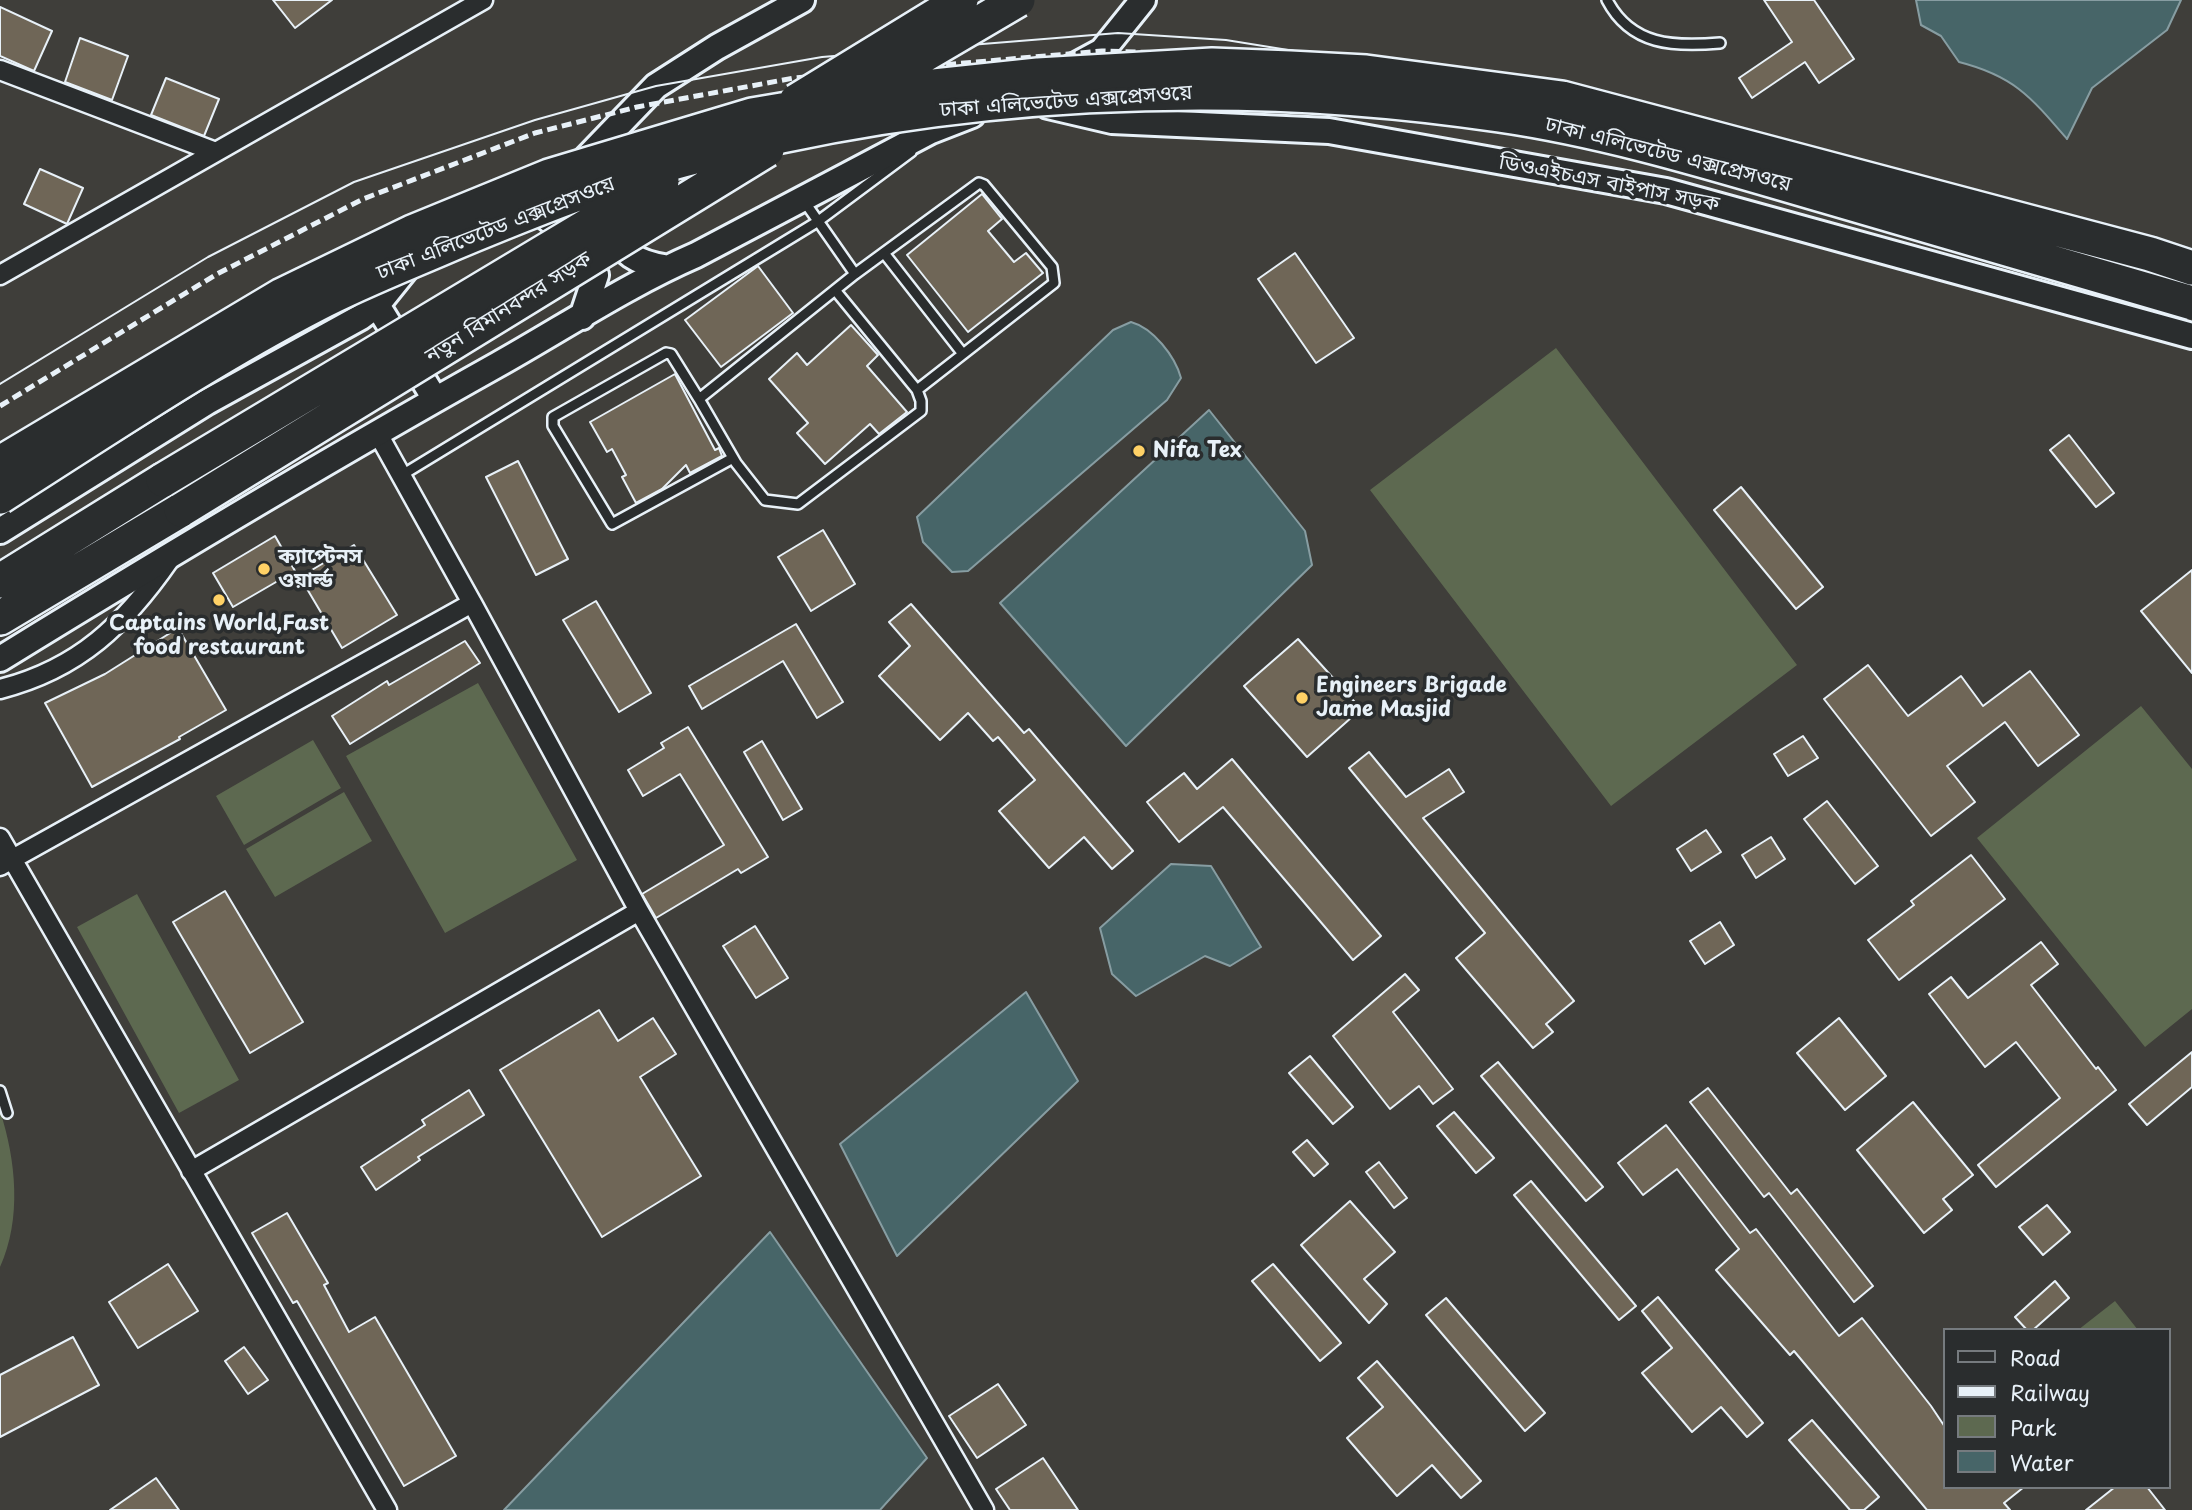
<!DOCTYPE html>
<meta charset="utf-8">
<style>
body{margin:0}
#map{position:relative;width:2192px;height:1510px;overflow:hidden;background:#3f3e3a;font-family:"Playpen Sans",sans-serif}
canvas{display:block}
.legend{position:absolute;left:1943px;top:1328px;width:228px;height:161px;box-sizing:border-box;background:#2a2d2e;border:2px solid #767b7f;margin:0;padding:9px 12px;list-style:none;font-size:21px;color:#e8f1f8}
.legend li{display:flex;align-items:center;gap:14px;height:35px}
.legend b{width:35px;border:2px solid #767b7f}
</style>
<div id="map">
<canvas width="2192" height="1510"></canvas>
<ul class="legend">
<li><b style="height:9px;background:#2a2d2e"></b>Road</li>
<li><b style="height:9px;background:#e8f1f8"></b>Railway</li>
<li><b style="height:19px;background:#5d6950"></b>Park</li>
<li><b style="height:19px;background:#476568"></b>Water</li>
</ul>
</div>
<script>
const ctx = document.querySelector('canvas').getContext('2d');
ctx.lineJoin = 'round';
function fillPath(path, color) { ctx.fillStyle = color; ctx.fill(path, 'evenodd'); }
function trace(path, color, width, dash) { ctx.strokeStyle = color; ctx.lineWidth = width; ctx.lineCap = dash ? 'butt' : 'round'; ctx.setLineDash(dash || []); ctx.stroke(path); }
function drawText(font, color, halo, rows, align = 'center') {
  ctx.font = font + ' "Playpen Sans","Noto Sans Bengali",sans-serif'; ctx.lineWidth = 7; ctx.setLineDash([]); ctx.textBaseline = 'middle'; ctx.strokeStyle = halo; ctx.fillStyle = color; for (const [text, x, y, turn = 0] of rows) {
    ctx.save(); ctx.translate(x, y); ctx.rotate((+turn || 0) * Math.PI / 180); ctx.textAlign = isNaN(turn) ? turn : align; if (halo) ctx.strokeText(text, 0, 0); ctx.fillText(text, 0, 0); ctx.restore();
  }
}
const green = new Path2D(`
 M1556,348L1797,665L1611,806L1370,490Z
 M478,683L577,860L445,933L346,756Z
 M2141,706L2192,769V1009L2145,1047L1977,838Z
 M313,740L341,788L244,845L216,796Z
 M344,792L372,841L275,897L246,849Z
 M137,894L239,1080L179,1113L77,927Z
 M0,1111C16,1160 22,1219 0,1267Z
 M2115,1301L2138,1330H2078Z`);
const water = new Path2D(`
 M1916,0H2181L2167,30L2092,88L2067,139C2031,97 2014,76 1959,62L1941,36L1921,25Z
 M1131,322C1153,328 1175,356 1181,378L1167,400L968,571L952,572L923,542L917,517L1113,330Z
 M1209,410L1305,531L1312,565L1126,746L1000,603Z
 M1171,864L1211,866L1261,947L1230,966L1205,956L1136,996L1112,974L1100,928Z
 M1026,992L1078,1081L897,1256L840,1144Z
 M770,1232L927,1458L880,1510H504Z`);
const building = new Path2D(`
 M273,0H332L295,28Z
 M1764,0H1814L1854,59L1819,83L1805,62L1752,98L1739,78L1792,42Z
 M0,7L52,31L34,71L0,56Z
 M80,38L128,56L112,100L65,82Z
 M166,78L219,99L204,136L151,115Z
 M40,169L83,188L67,224L24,204Z
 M982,194L1002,219L988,231L1014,262L1026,253L1043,273L968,332L907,255Z
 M1295,253L1354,338L1316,363L1258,279Z
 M758,266L793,313L721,367L685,320Z
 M851,325L878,355L867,366L907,412L879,434L870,424L825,464L797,433L808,423L769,379L797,353L807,365Z
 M675,374L715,450L719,448L722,456L690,473L686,465L662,489L636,503L622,477L626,475L612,449L607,452L590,422Z
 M2069,435L2114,493L2096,507L2050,450Z
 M518,461L568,559L536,575L486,477Z
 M1741,487L1823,587L1796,609L1714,510Z
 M823,530L855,584L811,611L778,557Z
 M275,536L295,571L233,607L213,573Z
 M354,545L397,615L342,648L300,577Z
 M2192,570V673L2141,611Z
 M596,601L651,693L619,712L563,620Z
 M911,604L1024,733L1029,729L1133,851L1112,869L1084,837L1049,868L999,811L1035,780L998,737L993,741L968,713L940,740L879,676L910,646L889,622Z
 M796,624L843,702L817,718L783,661L702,709L689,686Z
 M178,628L226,710L179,737L180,739L92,787L45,703L105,674Z
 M1298,639L1361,709L1307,757L1244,686Z
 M465,641L480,663L350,744L332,716L387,681L389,685Z
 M1868,665L1908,716L1961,676L1983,706L2030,671L2079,735L2038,766L2005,722L1947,766L1975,802L1931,836L1824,699Z
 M688,727L768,857L741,873L738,869L656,918L642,894L724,845L680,774L643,796L628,770L664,748L661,743Z
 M1803,736L1818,758L1788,776L1774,754Z
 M762,741L802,809L783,820L744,752Z
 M1369,752L1406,797L1449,769L1464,792L1423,818L1574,1001L1546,1024L1553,1032L1533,1048L1456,958L1485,933L1349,768Z
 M1232,759L1381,936L1353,960L1223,807L1179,842L1147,802L1184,773L1197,789Z
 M1827,801L1878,866L1855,884L1804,819Z
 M1706,830L1721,852L1691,871L1677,849Z
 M1771,837L1785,859L1756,878L1742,855Z
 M1971,855L2005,899L1899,980L1868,940L1914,905L1911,901Z
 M225,891L303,1022L250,1053L173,922Z
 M1720,922L1734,945L1705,964L1690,941Z
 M755,926L788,978L756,998L723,946Z
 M2041,942L2058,964L2031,985L2096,1069L2098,1067L2116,1090L1996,1187L1978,1165L2060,1098L2016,1042L1985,1067L1929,994L1951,977L1968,998Z
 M1405,974L1419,990L1393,1012L1453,1089L1433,1104L1419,1086L1390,1109L1333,1036Z
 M599,1010L618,1041L653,1018L676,1054L640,1077L701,1176L602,1237L500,1070Z
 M1839,1018L1886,1076L1845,1110L1797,1053Z
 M2192,1052V1087L2147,1125L2129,1104Z
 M1310,1056L1353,1107L1333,1124L1289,1073Z
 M1498,1062L1603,1187L1586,1201L1481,1076Z
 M1708,1088L1791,1194L1797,1189L1873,1286L1854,1302L1769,1193L1764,1197L1690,1102Z
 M469,1090L484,1115L418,1157L420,1160L376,1190L361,1167L425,1125L422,1120Z
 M1913,1102L1973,1175L1943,1199L1952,1210L1924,1233L1857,1150Z
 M1454,1112L1494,1158L1476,1173L1437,1126Z
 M1666,1125L1750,1233L1756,1229L1839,1336L1862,1318L1931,1406L1945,1427V1487H2024L2004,1503L2010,1510H1927L1794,1351L1790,1355L1716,1270L1739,1249L1677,1169L1643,1195L1618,1163Z
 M1307,1140L1328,1164L1314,1176L1293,1152Z
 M1379,1162L1407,1198L1394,1208L1366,1172Z
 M1531,1181L1636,1306L1619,1320L1514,1195Z
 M1350,1201L1395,1252L1364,1279L1387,1304L1369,1323L1301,1245Z
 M2047,1205L2070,1232L2043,1255L2019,1227Z
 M287,1213L328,1283L324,1285L349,1332L375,1317L456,1456L404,1486L297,1301L293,1303L252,1233Z
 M168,1264L198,1311L138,1348L109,1302Z
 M1273,1264L1341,1343L1320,1361L1252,1281Z
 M2055,1281L2069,1298L2033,1330H2027L2015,1317Z
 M1658,1297L1763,1423L1747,1437L1721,1407L1692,1432L1642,1373L1672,1348L1642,1311Z
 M1446,1298L1545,1413L1525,1431L1426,1315Z
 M73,1337L99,1385L0,1437V1375Z
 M244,1347L268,1380L248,1394L225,1361Z
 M1377,1361L1481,1481L1461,1498L1432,1465L1397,1496L1347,1438L1383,1407L1358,1378Z
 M998,1384L1026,1425L977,1458L949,1416Z
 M1812,1420L1879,1497L1864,1510H1850L1789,1440Z
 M1043,1458L1078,1510H1010L996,1489Z
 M156,1478L179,1510H110Z
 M2115,1487H2147L2165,1510H2086Z`);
const lane = new Path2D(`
 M1607,0C1631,46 1674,47 1720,43
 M804,201L855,274L835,290L699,399L736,463L765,500L798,504L921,411V401L917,390L835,290
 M884,253L963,354
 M855,274L979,183L984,185L1052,267L1054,283L917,390
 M699,399L671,354L666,353L553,417V426L612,524L733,458
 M402,475L817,222L911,152
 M0,1091L7,1113`);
const street = new Path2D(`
 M0,70L213,151
 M0,275L483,0
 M377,432L472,603
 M0,689C79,669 125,624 170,559
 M0,838L387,1510
 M0,866L472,603L639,911L191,1171
 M639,911L984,1510`);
const secondary = new Path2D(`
 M1065,71L1102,51L1143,0
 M1048,106L1112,121L1329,131L1666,191L2192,336
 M579,166L656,86L717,47L802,0
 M532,205L579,245L596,275L582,317
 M608,228C622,253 637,263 664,267
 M377,305L435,399
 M0,531L207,402L361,317L377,305L410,264
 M0,659C164,558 329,459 497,365C563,328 627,285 696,255L931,131L972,115`);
const highway = new Path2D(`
 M0,581L163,480
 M0,618L181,510`);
const tram = new Path2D(`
 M0,384L208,257L354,182L535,120L656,86L822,57L1118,33L1226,40L1406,69L2047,226L2192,267`);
const rail = new Path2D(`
 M0,406L217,274L363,199L535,133L637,107L794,78L1102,51L1223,55L1397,80L2042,244L2192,286`);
const highwayBridge = new Path2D(`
 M870,87L1018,0
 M796,101L961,0
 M0,463L282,295L412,232L549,176L752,115L906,89L1038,75L1212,65L1290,68L1366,72L1562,98L2150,254L2192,268
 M163,480L662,181
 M0,497C104,431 207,361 317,304C361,281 408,263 454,243C529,212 605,181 683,160C943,89 1233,75 1499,115C1610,131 1718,165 1825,196C1947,232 2070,267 2192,303
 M181,510L767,150`);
const markers = [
 [1139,451,7,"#ffd166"],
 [264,569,7,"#ffd166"],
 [219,600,7,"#ffd166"],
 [1302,698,7,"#ffd166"]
];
const streetNames = [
 ["ঢাকা এলিভেটেড এক্সপ্রেসওয়ে",1066,102,-4],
 ["ঢাকা এলিভেটেড এক্সপ্রেসওয়ে",1668,155,14],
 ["ডিওএইচএস বাইপাস সড়ক",1609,184,11],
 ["ঢাকা এলিভেটেড এক্সপ্রেসওয়ে",496,229,-21],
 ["নতুন বিমানবন্দর সড়ক",509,308,-32]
];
const poiNames = [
 ["Nifa Tex",1153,451],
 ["ক্যাপ্টেনস",278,557],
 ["ওয়ার্ল্ড",278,581],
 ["Captains World,Fast",219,624,"center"],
 ["food restaurant",219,648,"center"],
 ["Engineers Brigade",1316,686],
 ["Jame Masjid",1316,710]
];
fillPath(green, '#5d6950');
fillPath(water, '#476568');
trace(water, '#879da2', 2);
fillPath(building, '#6f6657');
trace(building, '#e8f1f8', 2);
trace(lane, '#e8f1f8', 14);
trace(street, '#e8f1f8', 23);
trace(secondary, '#e8f1f8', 30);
trace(highway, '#e8f1f8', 38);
trace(lane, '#2a2d2e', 9);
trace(street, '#2a2d2e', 18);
trace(secondary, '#2a2d2e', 24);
trace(highway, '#2a2d2e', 33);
trace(tram, '#e8f1f8', 2);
trace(rail, '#e8f1f8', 5, [10, 5]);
trace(highwayBridge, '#e8f1f8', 38, []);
trace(highwayBridge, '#2a2d2e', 33);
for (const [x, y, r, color] of markers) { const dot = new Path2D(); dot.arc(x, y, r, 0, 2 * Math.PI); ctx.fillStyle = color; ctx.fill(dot); trace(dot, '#2a2d2e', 2.5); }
drawText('21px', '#e8f1f8', '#2a2d2e', streetNames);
drawText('bold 21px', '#e8f1f8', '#2a2d2e', poiNames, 'left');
</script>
